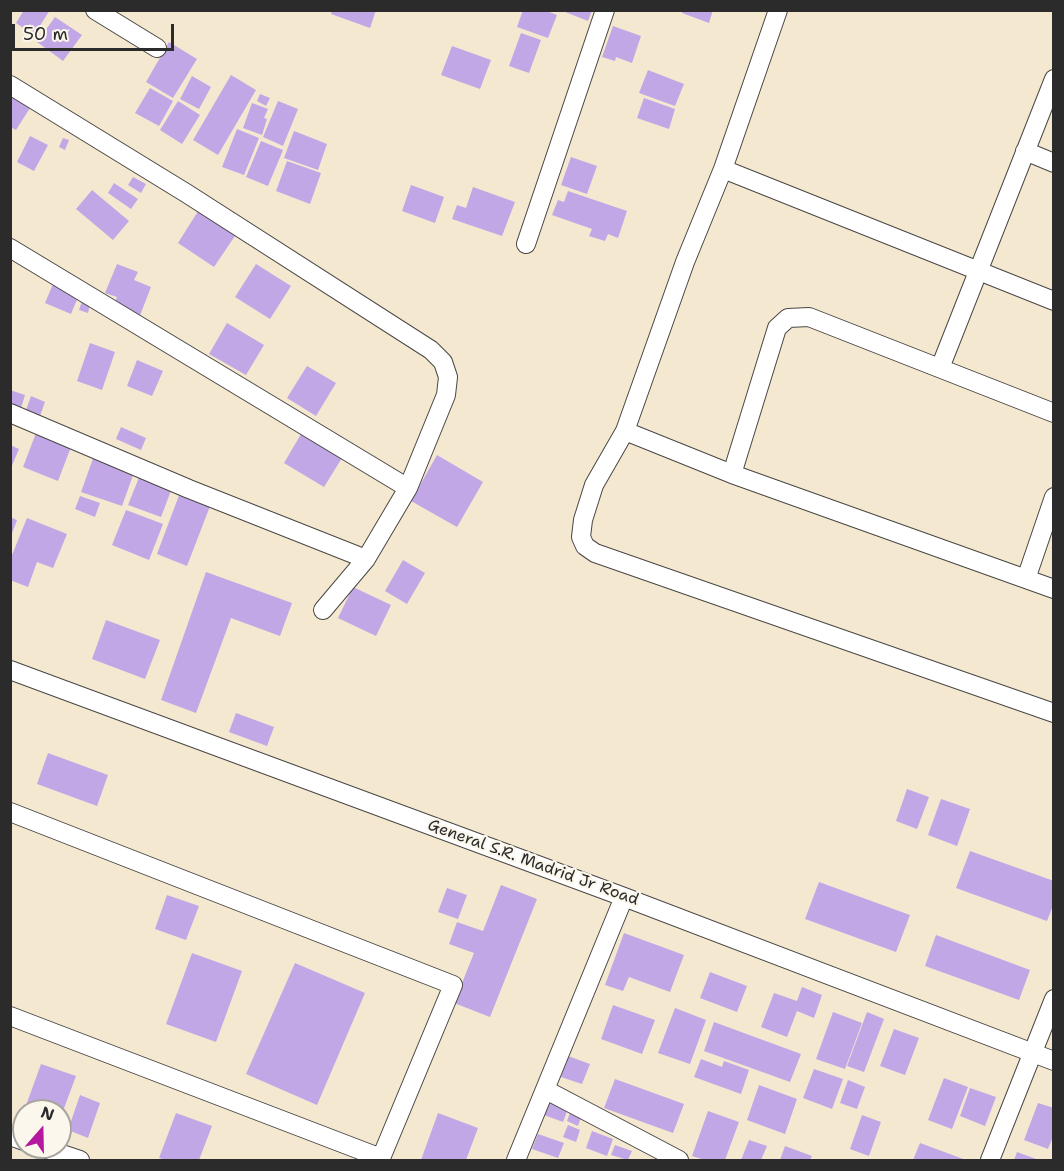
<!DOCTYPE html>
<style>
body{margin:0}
#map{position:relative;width:1064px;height:1171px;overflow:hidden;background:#f4e8d0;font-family:"Shantell Sans",sans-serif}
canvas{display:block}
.frame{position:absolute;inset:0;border:12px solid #2b2b2b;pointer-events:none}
.north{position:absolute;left:12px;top:1099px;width:60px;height:60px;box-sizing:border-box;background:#fbf7ec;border:2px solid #a8a59f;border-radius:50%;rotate:20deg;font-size:16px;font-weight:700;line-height:24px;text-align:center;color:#2b2b2b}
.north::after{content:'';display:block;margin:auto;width:21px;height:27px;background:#b5179e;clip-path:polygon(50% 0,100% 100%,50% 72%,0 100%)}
.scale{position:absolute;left:12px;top:24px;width:162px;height:27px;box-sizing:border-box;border:3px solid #2b2b2b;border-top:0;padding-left:8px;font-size:18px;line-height:21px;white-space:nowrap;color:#2b2b2b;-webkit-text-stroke:4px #fbf7ec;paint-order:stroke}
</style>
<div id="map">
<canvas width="1064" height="1171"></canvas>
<div class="frame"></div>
<div class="north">N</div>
<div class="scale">50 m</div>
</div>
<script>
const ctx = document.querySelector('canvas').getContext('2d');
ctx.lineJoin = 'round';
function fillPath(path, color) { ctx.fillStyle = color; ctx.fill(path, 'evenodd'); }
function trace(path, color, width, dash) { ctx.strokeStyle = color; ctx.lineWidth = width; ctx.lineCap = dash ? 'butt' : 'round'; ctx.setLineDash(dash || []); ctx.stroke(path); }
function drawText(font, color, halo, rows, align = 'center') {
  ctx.font = font + ' "Shantell Sans",sans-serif'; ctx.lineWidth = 4.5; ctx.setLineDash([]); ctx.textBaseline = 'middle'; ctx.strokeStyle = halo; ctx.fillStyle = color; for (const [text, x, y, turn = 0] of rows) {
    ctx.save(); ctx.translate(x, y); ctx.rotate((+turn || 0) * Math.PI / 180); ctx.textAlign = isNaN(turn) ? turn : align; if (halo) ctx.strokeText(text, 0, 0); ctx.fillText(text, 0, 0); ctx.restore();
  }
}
const building = new Path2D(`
 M24,10H50L34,35L16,23Z
 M332,10H376L370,28L331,14Z
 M523,10H544L557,15L548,38L517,27Z
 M560,10H592L588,21Z
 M683,10H713L709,23L682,13Z
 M55,17L82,35L63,61L37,42Z
 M613,26L641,36L632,63L616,57L615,61L602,57Z
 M521,33L541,40L529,73L509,66Z
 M169,42L197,59L173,98L146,82Z
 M452,46L491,60L480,89L441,75Z
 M648,70L684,84L675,106L639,93Z
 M231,75L256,90L218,155L193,140Z
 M192,76L211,87L199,109L180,99Z
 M150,88L173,101L159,126L135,113Z
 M260,94L270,98L266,106L257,101Z
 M10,96L30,108L16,130L10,127Z
 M644,98L675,109L669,129L637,118Z
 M178,101L200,115L182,144L160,130Z
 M278,101L298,109L283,146L263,137Z
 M252,103L268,109L264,118L267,119L262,135L243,128Z
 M237,129L259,138L244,175L222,167Z
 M294,131L327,144L318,170L284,158Z
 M30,136L48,145L34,171L17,162Z
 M63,138L69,140L65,150L59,147Z
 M261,141L283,150L268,186L246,177Z
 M571,157L597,166L587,194L561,185Z
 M287,161L321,173L310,204L276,191Z
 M133,177L146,184L141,193L128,185Z
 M114,183L138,199L131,209L108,193Z
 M411,185L444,197L435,223L402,211Z
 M473,187L515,202L502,236L452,219L457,205L466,208Z
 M92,190L129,221L113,240L76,209Z
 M568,191L627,211L618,238L608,234L605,241L589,236L592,229L552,215L558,200L564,202Z
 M200,208L237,233L214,267L178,243Z
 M117,264L138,272L134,280L151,287L139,318L113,307L117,297L105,293Z
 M256,264L291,286L270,319L235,297Z
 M53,284L79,295L71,314L45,303Z
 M82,301L90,304L88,313L79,310Z
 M227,323L264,345L246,375L209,354Z
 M90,343L115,352L102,390L77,381Z
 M137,360L163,371L152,396L127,386Z
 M307,366L336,383L316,416L287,398Z
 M10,390L25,395L21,408L10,404Z
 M31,396L45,402L40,416L26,410Z
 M121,427L146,438L141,450L116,439Z
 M36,433L71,447L58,481L23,467Z
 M301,434L342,458L324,487L284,463Z
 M10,445L19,449L11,468H10Z
 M95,453L136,467L122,506L81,492Z
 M437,455L483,482L457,527L411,501Z
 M140,475L172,488L161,517L128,505Z
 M181,490L212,501L187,566L157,554Z
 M80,496L100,503L95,517L75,509Z
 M126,510L163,524L149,560L112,545Z
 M10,517L17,520L11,536H10Z
 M27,518L67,534L53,568L37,562L28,587L10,580V560Z
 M403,560L425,573L407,604L385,591Z
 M206,572L292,603L280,636L231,618L196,713L161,700Z
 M353,587L391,605L376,636L338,618Z
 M106,620L160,640L145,679L92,659Z
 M236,713L274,727L267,746L229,732Z
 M48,753L108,775L97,806L37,784Z
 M907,789L929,797L917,829L896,821Z
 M941,799L970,809L957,846L928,835Z
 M970,851L1054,881V903L1047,921L956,888Z
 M819,882L910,915L896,952L805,919Z
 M501,885L537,899L490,1017L454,1003L474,953L449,944L457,922L483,931Z
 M447,888L467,895L458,919L438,912Z
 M167,895L199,906L186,940L155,929Z
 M624,933L684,955L670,992L629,977L623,991L605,985Z
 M936,935L1030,970L1019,1000L925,966Z
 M192,953L242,971L216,1042L166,1024Z
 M295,963L365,993L317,1105L246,1074Z
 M710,972L747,986L737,1012L700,998Z
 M802,987L822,995L814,1018L797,1011L787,1037L761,1027L774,993L797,1001Z
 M613,1005L655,1020L642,1054L601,1039Z
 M675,1008L706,1020L690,1064L658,1053Z
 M833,1012L862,1023L845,1069L816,1059Z
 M867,1012L884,1019L864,1072L847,1066Z
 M714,1022L801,1054L790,1082L704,1051Z
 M894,1029L919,1038L905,1075L880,1066Z
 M568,1056L590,1064L582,1084L561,1077Z
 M701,1059L722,1067L724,1061L749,1070L741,1094L694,1077Z
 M41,1064L76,1076L60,1119V1111H24Z
 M814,1069L843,1079L832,1109L803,1098Z
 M944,1078L968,1087L952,1129L928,1120Z
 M615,1079L684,1104L673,1133L604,1108Z
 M848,1080L865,1087L857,1109L840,1103Z
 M759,1085L797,1099L785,1134L747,1120Z
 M970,1088L996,1097L985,1126L960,1116Z
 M80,1095L100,1103L88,1138L68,1130Z
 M549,1102L568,1109L563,1122L544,1115Z
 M1038,1103L1054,1108V1134L1048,1149L1024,1140Z
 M571,1110L582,1114L578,1126L567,1121Z
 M708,1111L739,1122L725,1160H705L692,1156Z
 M176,1113L212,1126L199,1160H166L159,1158Z
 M438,1113L478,1128L466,1160H421Z
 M862,1115L881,1122L869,1156L850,1149Z
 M568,1125L580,1130L576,1142L563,1137Z
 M592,1131L613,1139L607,1156L586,1148Z
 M538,1134L564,1143L558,1158L532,1149Z
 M749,1140L767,1146L761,1160H741Z
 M920,1143L966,1160H913Z
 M615,1145L632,1151L628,1160L611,1155Z
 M785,1146L812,1156L810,1160H780Z
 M1017,1152L1039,1160H1014Z`);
const street = new Path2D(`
 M95,10L157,48
 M778,10L723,169L685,262L625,431L594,485L583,520L581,537L585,546L595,553L1054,713
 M10,85L186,193L431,350L443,362L448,377L446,395L408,488L366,559L323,610
 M1025,151L1054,163
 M723,169L1054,301
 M526,244L605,10
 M10,248L408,488
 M940,368L1054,79
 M10,413L189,489L366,559
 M625,431L732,474L1054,589
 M732,474L777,328L788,318L809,317L1054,413
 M1026,579L1054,497
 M10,670L624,897L1054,1061
 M10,812L453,985L381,1158L10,1016
 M546,1090L679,1160
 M10,1136L24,1141
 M41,1147L80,1160
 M516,1160L624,897
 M990,1160L1054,999`);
const streetNames = [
 ["General S.R. Madrid Jr Road",533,863,20]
];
fillPath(building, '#c2a7e7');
trace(street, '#494744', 20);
trace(street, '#fff', 18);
drawText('16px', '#2b2b2b', '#fbf7ec', streetNames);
</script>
